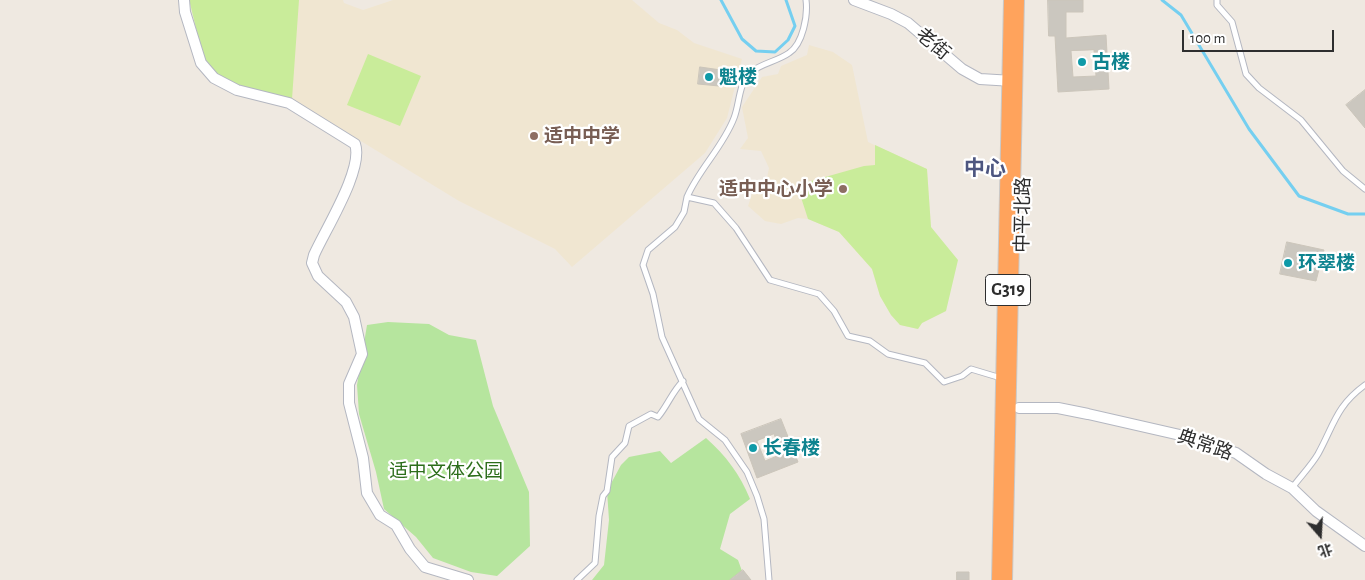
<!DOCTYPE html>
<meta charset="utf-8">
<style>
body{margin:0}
#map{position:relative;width:1365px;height:580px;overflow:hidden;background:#efe9e1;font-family:"Alegreya Sans","Noto Sans SC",sans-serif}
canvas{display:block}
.north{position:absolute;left:1295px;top:510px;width:50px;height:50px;-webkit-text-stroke:4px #fff;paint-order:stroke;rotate:161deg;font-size:14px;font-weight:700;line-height:20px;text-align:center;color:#2e2e2e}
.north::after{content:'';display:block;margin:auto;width:18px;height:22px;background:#2e2e2e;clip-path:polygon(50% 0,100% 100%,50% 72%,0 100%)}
.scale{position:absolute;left:1182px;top:30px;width:152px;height:22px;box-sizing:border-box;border:2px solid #2e2e2e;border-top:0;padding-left:6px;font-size:15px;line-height:18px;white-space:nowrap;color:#2e2e2e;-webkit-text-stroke:4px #fff;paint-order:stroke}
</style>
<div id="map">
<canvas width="1365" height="580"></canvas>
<div class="north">北</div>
<div class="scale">100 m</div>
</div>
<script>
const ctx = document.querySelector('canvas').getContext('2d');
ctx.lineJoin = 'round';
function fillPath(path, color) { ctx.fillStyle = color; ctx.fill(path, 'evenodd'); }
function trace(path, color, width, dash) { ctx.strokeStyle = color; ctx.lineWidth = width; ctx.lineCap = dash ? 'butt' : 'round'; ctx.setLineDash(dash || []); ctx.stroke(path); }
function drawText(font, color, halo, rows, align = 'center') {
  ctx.font = font + ' "Alegreya Sans","Noto Sans SC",sans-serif'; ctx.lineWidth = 4.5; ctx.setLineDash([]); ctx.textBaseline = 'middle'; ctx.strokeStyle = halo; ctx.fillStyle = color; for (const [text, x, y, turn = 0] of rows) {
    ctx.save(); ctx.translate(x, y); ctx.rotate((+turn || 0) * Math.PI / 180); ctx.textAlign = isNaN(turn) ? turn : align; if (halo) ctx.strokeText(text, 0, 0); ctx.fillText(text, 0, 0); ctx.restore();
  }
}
const education = new Path2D(`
 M189,0H343L344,3L363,10L393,0H632L659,23L677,30L694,43L742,59L727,118L705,153L572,267L555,249L459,201L292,99L224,78L206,63Z
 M809,45L833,52L852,65L868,142L927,169L931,227L950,252L948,294L946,311L922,323L918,329L900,325L891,315L880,296L872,269L839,232L808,219L798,218L781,224L765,221L748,206L753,191L767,178L769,168L761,151L740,149L748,138L742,107L762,77L778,74L781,66L807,55Z`);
const green = new Path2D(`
 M388,322L429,324L449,335L476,340L493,406L529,492L530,546L497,576L471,572L433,558L416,537L384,509L376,472L359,414L357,385L367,325Z
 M706,438C726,456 740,474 750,499L730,514L720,549L738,560L742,571L730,580H592L604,565L609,520L607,491L621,465L629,457L660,451L671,463Z`);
const pitch = new Path2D(`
 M189,0H299L292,99C263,93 227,89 207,64C201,55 193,13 189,0Z
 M368,54L421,76L400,126L347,105Z
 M875,145L927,169L931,227L958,260L946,311L922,323L918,329L900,325L891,315L880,296L872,269L839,232L808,219L797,185L864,166L875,165Z`);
const stream = new Path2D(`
 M721,0L742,39L756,51L775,52L788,40L795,26L786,0
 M1162,0L1181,15L1249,129L1299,196L1348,214H1365`);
const building = new Path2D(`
 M1048,0H1083V12H1066V38L1106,35L1109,89L1058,92L1055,36H1049ZM1094,50L1096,76L1073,77L1071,51Z
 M700,67L721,70L719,86L698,84Z
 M1365,90V128L1346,105Z
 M1287,242L1324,250L1316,281L1280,274Z
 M781,419L798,462L757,478L741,434ZM774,434L782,454L765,461L757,441Z
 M743,570L751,580H730Z
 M957,572H969V580H957Z`);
const lane = new Path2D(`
 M806,0C808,15 803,44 789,53C778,61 762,63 751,72C738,84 740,103 734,118C723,147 699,169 687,197L714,203L736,228L770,280L819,294L834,311L848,336L870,341L888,354L925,363L944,382L962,376L971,369L1001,378
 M1217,0V5L1232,22L1246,74L1259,88L1301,120L1343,171L1365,189
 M687,197L684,212L675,227L648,250L643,265L653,294L662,337L699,419L725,440L747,472L757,496L764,519L769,580
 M1292,488C1300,477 1311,466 1318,454C1334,425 1336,406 1365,385
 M577,580L595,563L599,516L603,496L607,491L612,457L625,443L629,426L651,414L658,417C668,405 672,392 683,381`);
const street = new Path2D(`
 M184,0L185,12L201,63L214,78L237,90L289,103L355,144C364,169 325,230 314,255L312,263L318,276L346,302L354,317L362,354L349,384V403L363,458L367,493L380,515L396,525L410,549L425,567L468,580
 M854,0L891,14L908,23L962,69L980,79L1013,81
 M1019,408H1058L1088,414L1180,435L1236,453L1266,474L1292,488L1316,511L1365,546`);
const highway = new Path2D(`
 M1002,580L1014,0`);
const markers = [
 [1082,62,5,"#0f9aa8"],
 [709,77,5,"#0f9aa8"],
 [534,136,5,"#8d6e63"],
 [843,189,5,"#8d6e63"],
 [1288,263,5,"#0f9aa8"],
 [753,448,5,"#0f9aa8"]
];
const shields = [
 [1008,290,45]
];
const shieldNames = [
 ["G319",1008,290]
];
const streetNames = [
 ["老街",933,44,40],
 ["中平北路",1023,215,-89],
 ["典常路",1205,445,19]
];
const cultureNames = [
 ["古楼",1092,62],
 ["魁楼",719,77],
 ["环翠楼",1298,263],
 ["长春楼",763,448]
];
const educationNames = [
 ["适中中学",544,136],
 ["适中中心小学",833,189,"right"]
];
const parkNames = [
 ["适中文体公园",446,471]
];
const quarterNames = [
 ["中心",985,169]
];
fillPath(education, '#f0e6d1');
fillPath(green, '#b6e59e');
fillPath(pitch, '#c9ec9a');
trace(stream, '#75cff0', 3);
fillPath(building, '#cbc7bf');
trace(building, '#cbc5ba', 1);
trace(lane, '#b4b7c1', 7);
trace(street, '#b4b7c1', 12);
trace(highway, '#c9c9c9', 22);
trace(lane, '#fff', 5);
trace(street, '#fff', 10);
trace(highway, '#ffa35c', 20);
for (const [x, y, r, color] of markers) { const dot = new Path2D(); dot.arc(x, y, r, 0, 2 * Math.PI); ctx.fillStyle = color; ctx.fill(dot); trace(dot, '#fff', 2); }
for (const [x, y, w] of shields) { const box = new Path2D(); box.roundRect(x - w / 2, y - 15.5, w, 31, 4); ctx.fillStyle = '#fff'; ctx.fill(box); trace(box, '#2e2e2e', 1); }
drawText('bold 18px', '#2e2e2e', null, shieldNames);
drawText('19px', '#2e2e2e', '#fff', streetNames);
drawText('bold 19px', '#0d838f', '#fff', cultureNames, 'left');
drawText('bold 19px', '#785e54', '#fff', educationNames, 'left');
drawText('19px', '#2c6e1b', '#fff', parkNames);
drawText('bold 21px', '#4d5680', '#fff', quarterNames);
</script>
